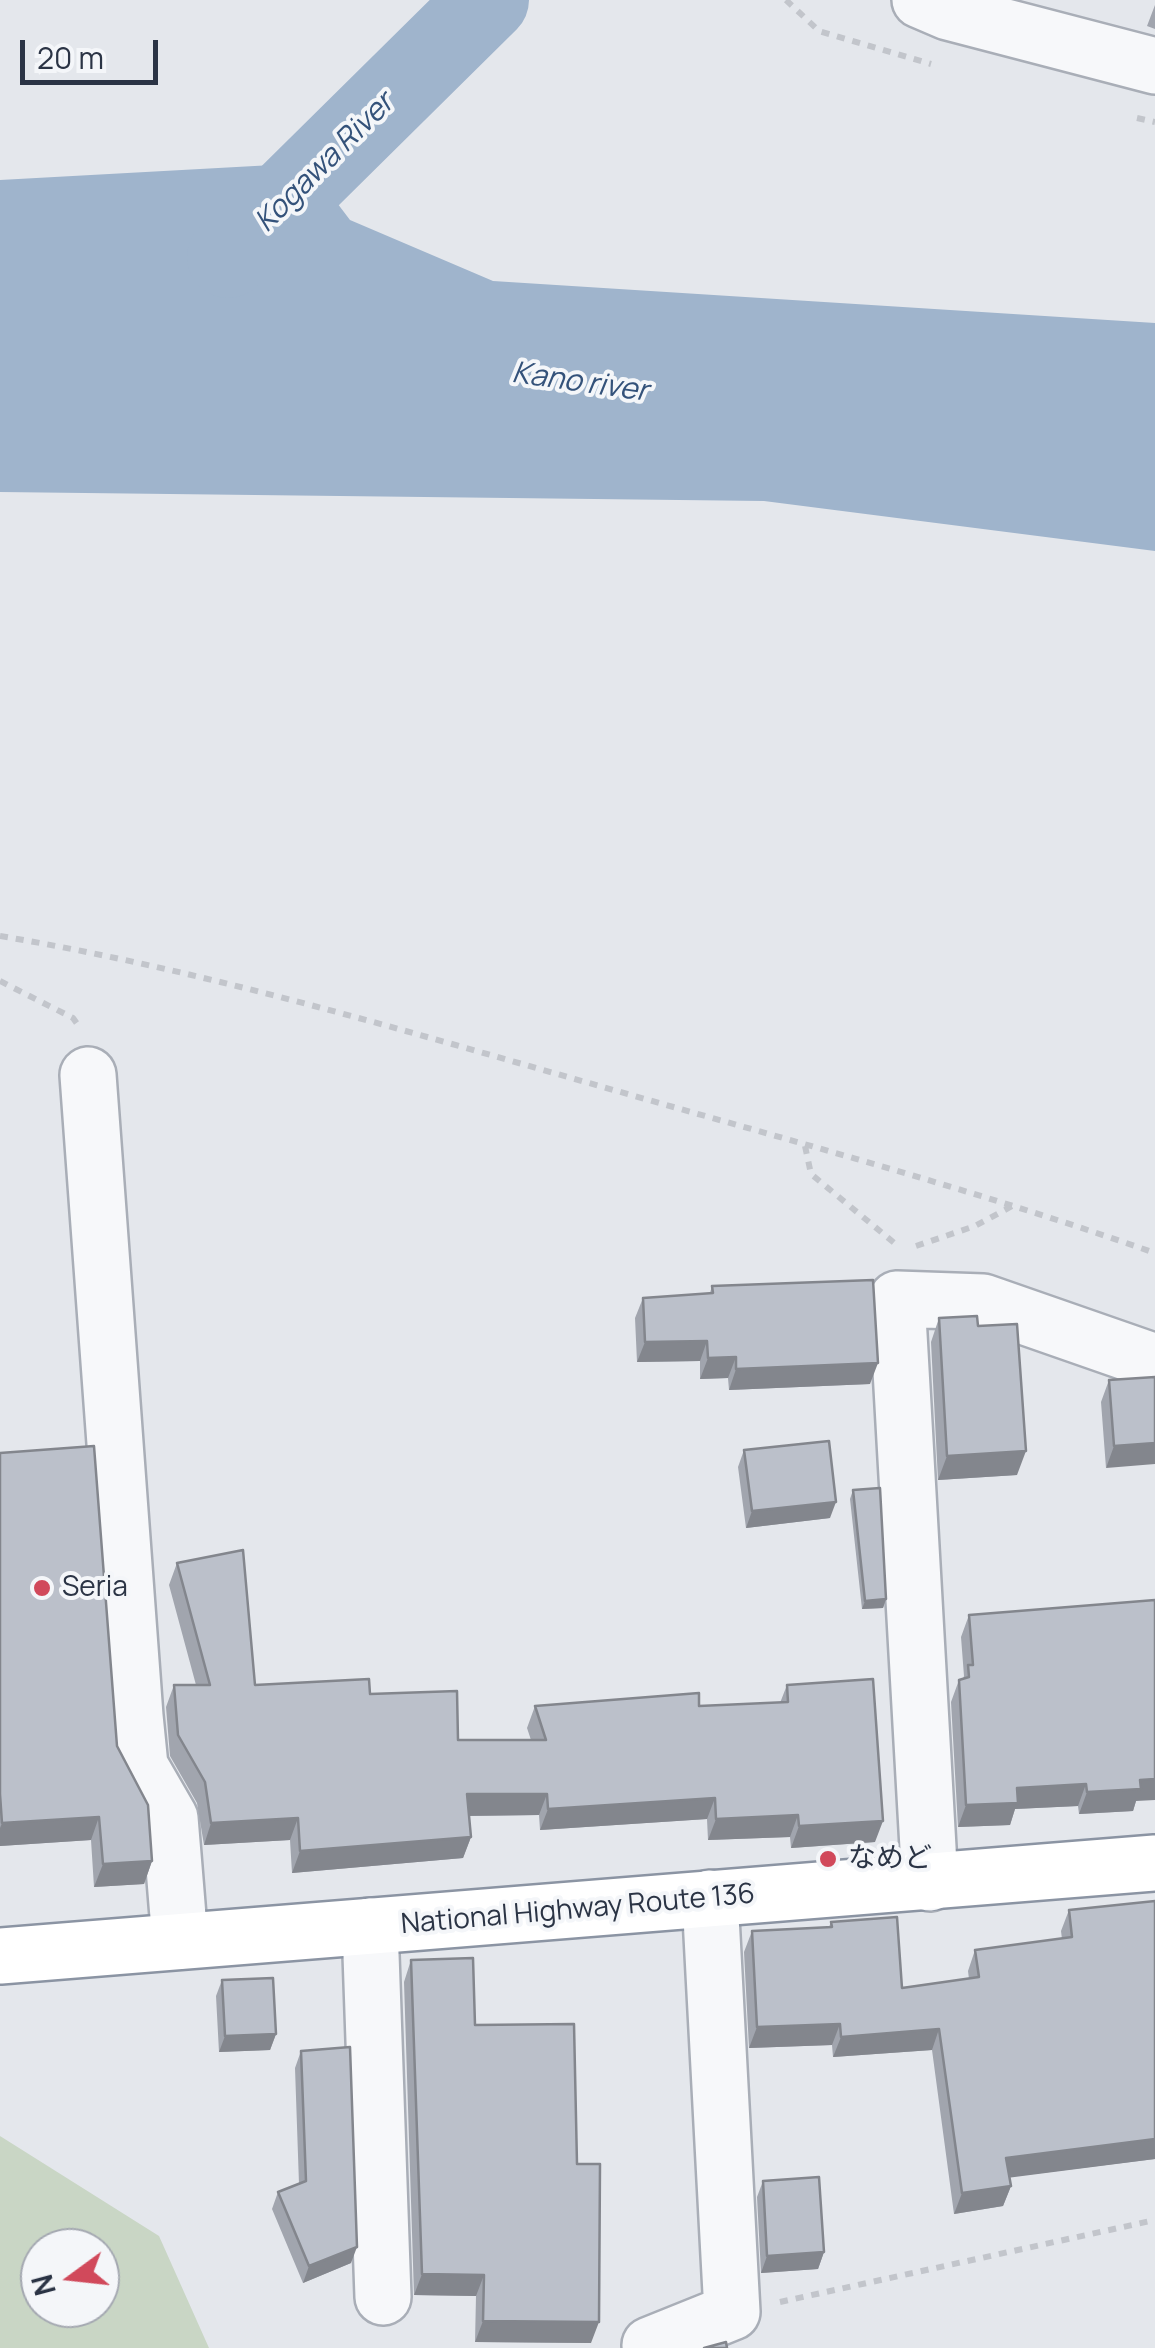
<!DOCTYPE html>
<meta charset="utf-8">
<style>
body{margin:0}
#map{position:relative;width:1155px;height:2348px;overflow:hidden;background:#e4e7ec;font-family:Manrope,sans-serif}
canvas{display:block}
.north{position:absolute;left:20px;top:2228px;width:100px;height:100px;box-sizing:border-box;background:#f4f6f9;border:2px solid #a4a8b1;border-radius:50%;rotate:255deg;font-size:28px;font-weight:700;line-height:40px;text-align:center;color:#2b3445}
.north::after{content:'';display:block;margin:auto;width:35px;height:45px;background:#d1495b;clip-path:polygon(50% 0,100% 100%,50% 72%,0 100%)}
.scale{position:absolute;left:20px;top:40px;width:138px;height:45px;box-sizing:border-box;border:5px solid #2b3445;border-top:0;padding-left:12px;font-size:30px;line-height:35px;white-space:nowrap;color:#2b3445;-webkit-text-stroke:8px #f4f6f9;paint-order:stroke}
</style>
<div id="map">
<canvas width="1155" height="2348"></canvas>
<div class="north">N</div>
<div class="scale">20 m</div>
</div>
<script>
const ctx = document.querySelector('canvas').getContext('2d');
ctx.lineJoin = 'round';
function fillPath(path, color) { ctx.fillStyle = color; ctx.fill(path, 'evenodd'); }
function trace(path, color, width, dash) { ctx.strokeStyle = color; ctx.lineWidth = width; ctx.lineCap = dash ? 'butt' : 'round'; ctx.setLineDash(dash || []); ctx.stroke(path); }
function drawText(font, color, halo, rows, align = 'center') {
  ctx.font = font + ' Manrope,"Noto Sans JP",sans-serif'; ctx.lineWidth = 8; ctx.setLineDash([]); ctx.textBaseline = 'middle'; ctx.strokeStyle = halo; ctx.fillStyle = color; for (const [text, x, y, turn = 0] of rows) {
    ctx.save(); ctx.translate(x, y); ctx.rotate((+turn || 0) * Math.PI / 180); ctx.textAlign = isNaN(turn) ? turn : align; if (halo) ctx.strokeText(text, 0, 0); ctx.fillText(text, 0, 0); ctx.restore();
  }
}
const green = new Path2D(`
 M0,2136L159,2236L209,2348H0ZM40,2248H100V2308H40Z`);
const water = new Path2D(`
 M291,164L328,191L350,220L493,281L1155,323V551L764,501L0,492V180Z`);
const river = new Path2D(`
 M228,257L488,0`);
const path = new Path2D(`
 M786,0L819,31L931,64
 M1137,118L1155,122
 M0,936C204,970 405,1031 603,1087C788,1140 973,1189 1155,1253
 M0,981L73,1018L80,1028
 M805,1146L811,1174L898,1246
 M916,1246L975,1226L1014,1205
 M780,2302L1155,2220`);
const minor = new Path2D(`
 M920,0L948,12L1155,66
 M88,1075L135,1716L140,1766L170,1818L180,1941
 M930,1883L897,1299L983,1302L1155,1362
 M370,1926L383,2297
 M650,2345L732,2312L710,1898`);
const highway = new Path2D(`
 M0,1956L1155,1863`);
const wall = new Path2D(`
 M1155,5V29L1147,26Z
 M712,1286L870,1384L729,1390L728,1378L700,1379V1361L637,1362L635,1318L643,1298L710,1293Z
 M939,1318L978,1326L1017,1475L938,1480L931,1342Z
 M1155,1377L1106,1468L1101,1402L1109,1380Z
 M744,1450L830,1518L746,1528L738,1467Z
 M0,1453L117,1746L152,1861L144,1884L94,1887L91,1840L0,1846Z
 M853,1490L886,1599L883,1608L862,1609L850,1499Z
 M177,1563L255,1685L370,1694L458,1740H531L527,1728L535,1706H699L780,1703L787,1685L875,1842L791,1848L790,1837L708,1840L707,1819L540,1830L539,1815L469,1816L471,1837L463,1858L292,1873L290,1840L204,1845L197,1803L170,1756L166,1707L174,1685H196L169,1585Z
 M969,1615L1136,1801L1133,1811L1079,1814L1078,1806L1015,1809L1010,1825L958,1827L951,1702L959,1680L963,1679L964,1676L961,1637Z
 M1155,1901V2159L1009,2177L1011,2186L1003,2206L954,2214L932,2050L833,2057L832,2045L749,2048L744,1952L752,1931L829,1927L831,1922L902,1988L969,1979L968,1971L975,1950L1062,1939L1061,1931L1069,1910Z
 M411,1960L475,2025L577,2164L591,2343L475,2342L476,2296L414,2295L404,1982Z
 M222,1980L276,2034L270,2050L219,2052L216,1996Z
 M301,2051L351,2263L303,2283L272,2209L278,2192L299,2184L295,2068Z
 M763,2181L824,2252L818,2269L761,2273L757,2197Z`);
const shadedWall = new Path2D(`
 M707,1341L700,1361L637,1362L645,1342Z
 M736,1357L728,1378L700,1379L708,1358Z
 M878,1363L870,1384L729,1390L736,1369Z
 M1155,1443V1464L1106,1468L1114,1446Z
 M1026,1451L1017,1475L938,1480L947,1456Z
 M836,1502L830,1518L746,1528L752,1511Z
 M886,1599L883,1608L862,1609L865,1601Z
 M1155,1779V1800L1136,1801L1133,1811L1079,1814L1087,1792L1140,1780Z
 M1086,1784L1078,1806L1015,1809L1010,1825L958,1827L966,1805L1017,1788Z
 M467,1794H547L539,1815L459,1816Z
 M715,1798L707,1819L540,1830L548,1809Z
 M798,1815L790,1837L708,1840L716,1819Z
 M99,1817L91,1840L0,1846V1828L2,1823Z
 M298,1818L290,1840L204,1845L211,1823Z
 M883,1821L875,1842L791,1848L799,1826Z
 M471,1837L463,1858L292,1873L300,1851Z
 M152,1861L144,1884L94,1887L103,1864Z
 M840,2024L832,2045L749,2048L757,2027Z
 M939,2029L932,2050L833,2057L841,2037Z
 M276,2034L270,2050L219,2052L225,2036Z
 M1155,2139V2159L999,2179L1006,2158Z
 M1011,2186L1003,2206L954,2214L962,2193Z
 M357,2247L351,2263L303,2283L309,2266Z
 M824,2252L818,2269L761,2273L767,2256Z
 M422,2274L484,2275L476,2296L414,2295Z
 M483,2321L599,2322L591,2343L475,2342Z`);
const building = new Path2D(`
 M873,1280L878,1363L736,1369V1357L708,1358L707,1341L645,1342L643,1298L713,1293L712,1286Z
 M977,1316L978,1326L1017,1324L1026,1451L947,1456L939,1318Z
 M1155,1377V1443L1114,1446L1109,1380Z
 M829,1441L836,1502L752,1511L744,1450Z
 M94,1446L117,1746L148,1805L152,1861L103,1864L99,1817L2,1823L0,1794V1453Z
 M880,1488L886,1599L865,1601L853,1490Z
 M243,1550L255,1685L369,1679L370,1694L457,1691L458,1740H546L535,1706L699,1693V1706L788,1702L787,1685L873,1679L883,1821L799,1826L798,1815L716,1819L715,1798L548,1809L547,1794H467L471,1837L300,1851L298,1818L211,1823L205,1782L178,1735L174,1685H210L177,1563Z
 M1155,1600V1779L1140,1780L1141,1789L1087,1792L1086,1784L1017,1788L1018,1803L966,1805L959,1680L969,1677L968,1665H973L969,1615Z
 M1155,1901V2139L1006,2158L1011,2186L962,2193L939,2029L841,2037L840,2024L757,2027L752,1931L832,1927L831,1922L897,1917L902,1988L979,1977L975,1950L1072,1937L1069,1910Z
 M473,1958L475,2025L574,2024L577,2164H600L599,2322L483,2321L484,2275L422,2274L411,1960Z
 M273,1978L276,2034L225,2036L222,1980Z
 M350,2047L357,2247L309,2266L278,2192L306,2181L301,2051Z
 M819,2177L824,2252L767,2256L763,2181Z
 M726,2342L727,2348H704Z`);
const markers = [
 [42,1588,10,"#d1495b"],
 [828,1859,10,"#d1495b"]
];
const poiNames = [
 ["Seria",62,1588],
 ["なめど",848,1859]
];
const streetNames = [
 ["National Highway Route 136",578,1910,-5]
];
const waterNames = [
 ["Kogawa River",325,163,-45],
 ["Kano river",580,383,8]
];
fillPath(green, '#c9d6c5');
fillPath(water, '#9fb4cc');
trace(river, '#9fb4cc', 82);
trace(minor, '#a9aeb7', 60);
trace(highway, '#8b94a3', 60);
trace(path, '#c2c5cb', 6, [8, 8]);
trace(minor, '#f7f8fa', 55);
trace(highway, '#fff', 55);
fillPath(wall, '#a1a5ae');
fillPath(shadedWall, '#83868d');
fillPath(building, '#bbc0ca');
trace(building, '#83868d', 2.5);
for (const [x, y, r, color] of markers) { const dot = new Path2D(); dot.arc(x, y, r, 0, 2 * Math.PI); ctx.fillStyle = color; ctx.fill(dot); trace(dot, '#f4f6f9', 4); }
drawText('28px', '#2b3445', '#f4f6f9', poiNames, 'left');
drawText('28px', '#2b3445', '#f4f6f9', streetNames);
drawText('italic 30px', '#34527a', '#f4f6f9', waterNames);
</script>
